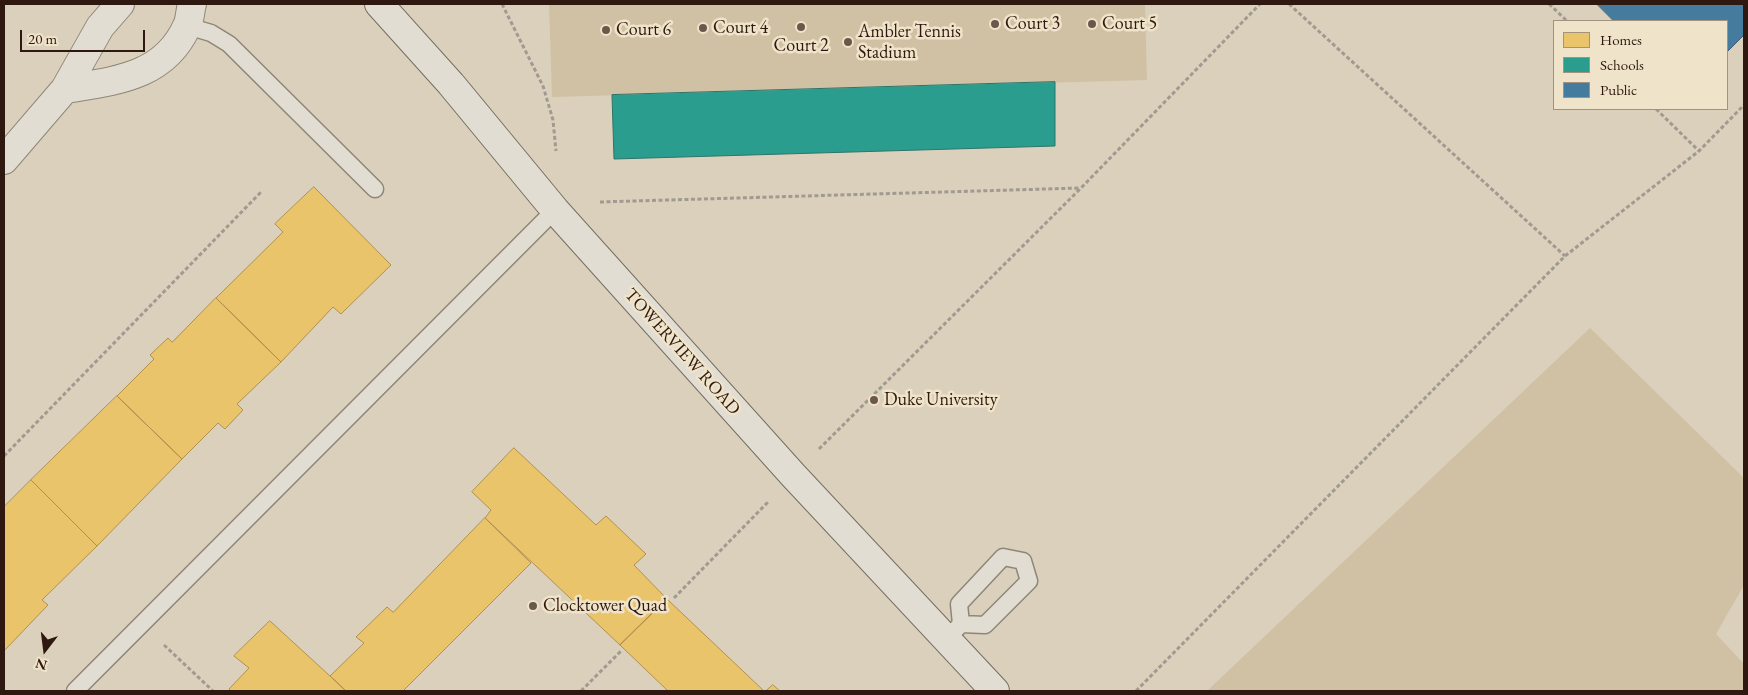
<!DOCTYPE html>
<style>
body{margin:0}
#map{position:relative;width:1748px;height:695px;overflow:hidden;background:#dad0bb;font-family:"EB Garamond",serif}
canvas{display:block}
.frame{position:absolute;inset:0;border:5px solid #2f180f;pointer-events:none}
.legend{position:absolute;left:1553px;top:20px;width:175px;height:90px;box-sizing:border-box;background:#efe4ca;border:1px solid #a2927f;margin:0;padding:6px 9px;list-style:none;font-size:15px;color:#2f180f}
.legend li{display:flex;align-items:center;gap:10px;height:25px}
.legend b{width:25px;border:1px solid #a2927f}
.north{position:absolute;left:20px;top:625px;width:50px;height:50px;-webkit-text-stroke:4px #efe4ca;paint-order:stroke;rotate:195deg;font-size:14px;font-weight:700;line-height:20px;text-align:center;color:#2f180f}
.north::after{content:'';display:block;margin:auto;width:18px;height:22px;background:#2f180f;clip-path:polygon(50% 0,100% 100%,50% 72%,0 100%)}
.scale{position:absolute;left:20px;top:30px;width:125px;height:22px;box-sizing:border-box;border:2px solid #2f180f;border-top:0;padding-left:6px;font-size:15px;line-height:18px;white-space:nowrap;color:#2f180f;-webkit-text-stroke:4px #efe4ca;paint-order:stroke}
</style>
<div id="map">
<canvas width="1748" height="695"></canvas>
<div class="frame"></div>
<ul class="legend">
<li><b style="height:14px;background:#e9c46a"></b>Homes</li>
<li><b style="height:14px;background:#2a9d8f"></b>Schools</li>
<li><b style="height:14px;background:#457b9d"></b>Public</li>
</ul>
<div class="north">N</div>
<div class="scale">20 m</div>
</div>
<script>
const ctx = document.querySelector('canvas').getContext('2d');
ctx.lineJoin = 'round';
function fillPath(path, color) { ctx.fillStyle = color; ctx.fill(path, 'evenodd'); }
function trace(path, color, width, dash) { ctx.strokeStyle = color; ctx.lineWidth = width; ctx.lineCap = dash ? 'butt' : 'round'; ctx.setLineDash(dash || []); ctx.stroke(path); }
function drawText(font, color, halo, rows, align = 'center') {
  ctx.font = font + ' "EB Garamond",serif'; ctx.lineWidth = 5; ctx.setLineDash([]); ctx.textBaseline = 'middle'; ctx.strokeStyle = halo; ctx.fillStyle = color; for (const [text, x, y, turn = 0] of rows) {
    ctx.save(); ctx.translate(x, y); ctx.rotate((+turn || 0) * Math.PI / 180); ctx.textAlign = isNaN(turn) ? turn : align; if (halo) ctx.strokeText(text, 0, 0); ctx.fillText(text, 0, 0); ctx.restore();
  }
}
const green = new Path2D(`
 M549,4H1145L1147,80L552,97Z
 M1590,328L1744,478V585L1716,634L1744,664V691H1207Z`);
const homes = new Path2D(`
 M314,187L391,265L341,314L333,307L281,362L216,298L283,232L275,224Z
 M216,298L281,362L237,404L243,410L225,429L218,423L182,459L117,396L154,359L150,355L168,338L172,342Z
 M117,396L182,459L97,546L31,480Z
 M514,448L596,525L606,516L646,554L634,565L667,599L620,645L485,518L491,510L472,492Z
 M31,480L97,546L42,600L48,605L4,651V507Z
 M485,518L531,563L403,691H346L330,676L364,643L356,637L387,607L393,612Z
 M667,599L764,691H668L620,645Z
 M270,621L330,676L346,691H231L229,689L249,668L234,656Z
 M773,685L780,691H766Z`);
const schools = new Path2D(`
 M1055,82V146L614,159L612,95Z`);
const public = new Path2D(`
 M1597,4H1744V35L1727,52V21H1614Z`);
const path = new Path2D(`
 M502,4L543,86L553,120L556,151
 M1289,4L1565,256
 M1549,4L1567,21
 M1656,109L1699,151
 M600,202L1080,188
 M819,449L1081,188L1260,4
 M4,456L262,191
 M674,598L768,502
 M164,645L213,691
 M581,691L622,650
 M1136,691L1565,256L1699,151L1744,105`);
const lane = new Path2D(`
 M187,26L211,33L229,44L375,189
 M961,624L985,625L1029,581L1023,561
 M947,639L961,624L959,604L1003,557L1023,561
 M75,691L555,210`);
const street = new Path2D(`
 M65,89C113,81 164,78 187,26C190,20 190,11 192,4
 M4,160L65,89L100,27L120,4`);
const secondary = new Path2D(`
 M379,4L451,84L555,210L793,475L995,691`);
const markers = [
 [995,24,5,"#6b584b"],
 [1092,24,5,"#6b584b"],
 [801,27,5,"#6b584b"],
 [703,28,5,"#6b584b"],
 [606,30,5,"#6b584b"],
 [848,42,5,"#6b584b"],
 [874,400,5,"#6b584b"],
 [533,606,5,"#6b584b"]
];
const poiNames = [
 ["Court 3",1005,24],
 ["Court 5",1102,24],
 ["Court 4",713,28],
 ["Court 6",616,30],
 ["Ambler Tennis",858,32],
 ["Stadium",858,53],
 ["Court 2",801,46,"center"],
 ["Duke University",884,400],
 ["Clocktower Quad",543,606]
];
const streetNames = [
 ["TOWERVIEW ROAD",682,352,48]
];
fillPath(green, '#d0c1a5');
fillPath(homes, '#e9c46a');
trace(homes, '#b1904f', 1);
fillPath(schools, '#2a9d8f');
trace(schools, '#2c7569', 1);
fillPath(public, '#457b9d');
trace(public, '#3e5d72', 1);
trace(lane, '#8f8679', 19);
trace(street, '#8f8679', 30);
trace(secondary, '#766e62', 30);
trace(path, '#a19a91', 3, [4, 2.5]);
trace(lane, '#e2ddd2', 16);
trace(street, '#e2ddd2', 28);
trace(secondary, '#e2ddd2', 28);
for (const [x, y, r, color] of markers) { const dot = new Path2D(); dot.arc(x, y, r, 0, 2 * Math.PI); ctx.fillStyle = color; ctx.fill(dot); trace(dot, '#efe4ca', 2); }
drawText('18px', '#2f180f', '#efe4ca', poiNames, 'left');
drawText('18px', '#2f180f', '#efe4ca', streetNames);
</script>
